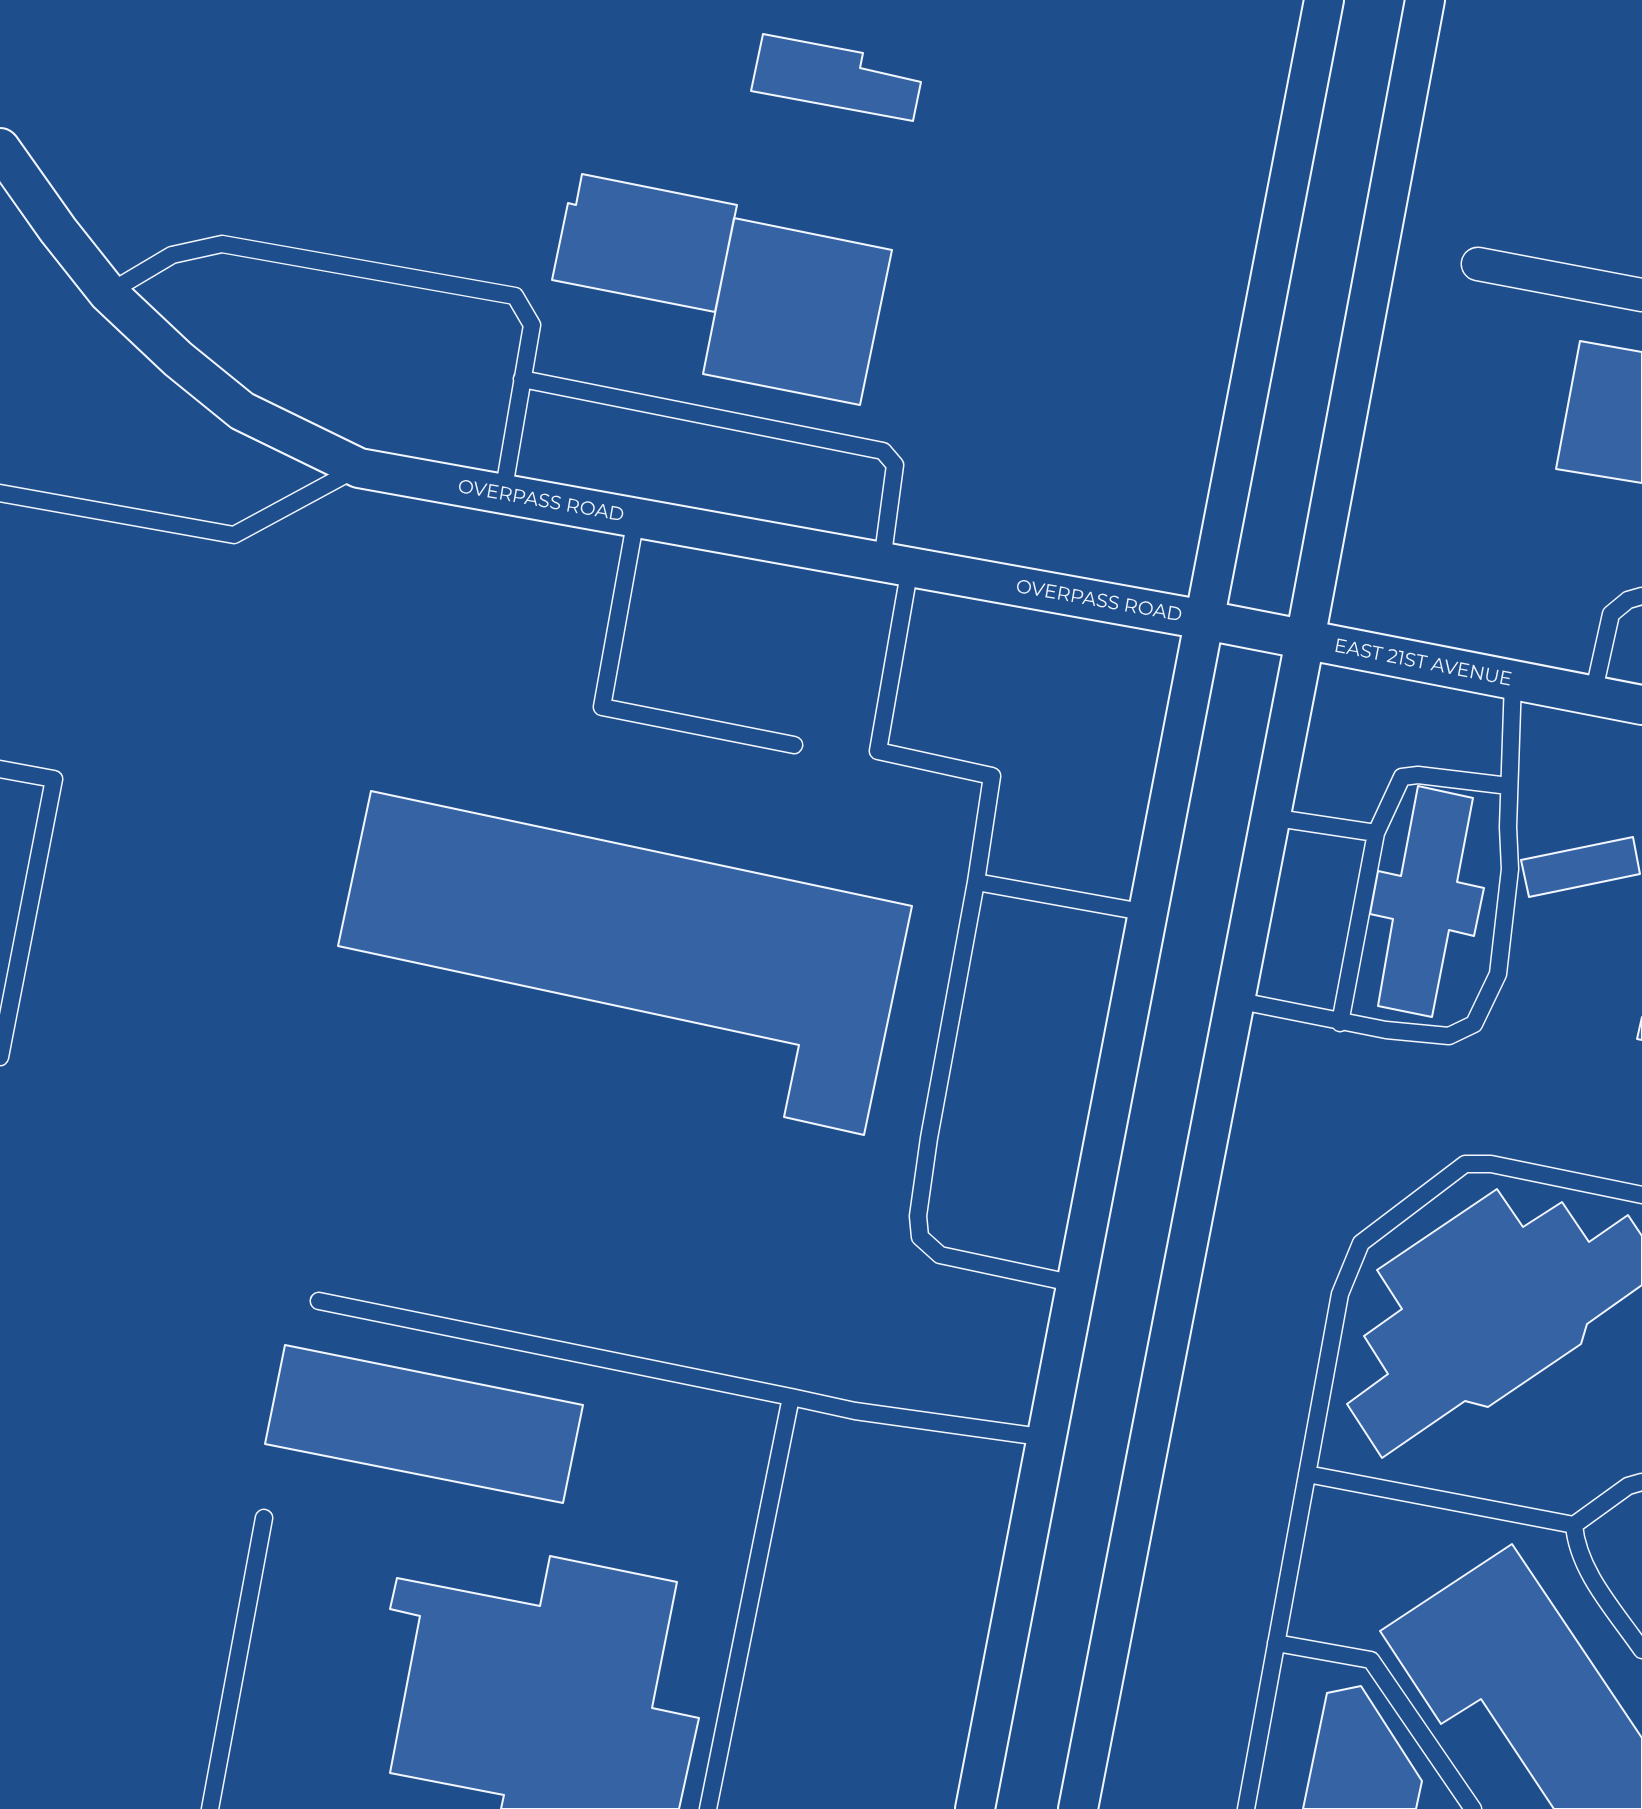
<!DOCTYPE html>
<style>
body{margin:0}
canvas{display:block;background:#1f4e8c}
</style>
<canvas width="1642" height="1809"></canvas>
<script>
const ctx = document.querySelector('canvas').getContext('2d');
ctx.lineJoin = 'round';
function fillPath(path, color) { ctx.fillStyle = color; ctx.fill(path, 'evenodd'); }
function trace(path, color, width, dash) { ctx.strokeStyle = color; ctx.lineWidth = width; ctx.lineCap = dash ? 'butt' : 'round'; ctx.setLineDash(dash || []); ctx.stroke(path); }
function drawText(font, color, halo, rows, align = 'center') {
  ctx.font = font + ' Montserrat,sans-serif'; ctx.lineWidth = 5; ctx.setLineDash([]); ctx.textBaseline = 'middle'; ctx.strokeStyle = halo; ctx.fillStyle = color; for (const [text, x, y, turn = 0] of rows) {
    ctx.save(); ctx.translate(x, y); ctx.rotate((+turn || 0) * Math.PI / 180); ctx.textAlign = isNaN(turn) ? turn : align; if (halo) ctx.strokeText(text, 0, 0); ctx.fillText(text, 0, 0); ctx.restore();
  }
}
const building = new Path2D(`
 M763,34L863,53L860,68L921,82L913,121L751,91Z
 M582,174L737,205L715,312L552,280L568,203L576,205Z
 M734,218L892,250L860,405L703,374Z
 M1580,341L1642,352V483L1556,469Z
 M1418,786L1473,798L1457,882L1484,888L1474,936L1449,930L1432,1017L1378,1006L1393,919L1370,914L1378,871L1401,876Z
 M371,791L912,906L864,1135L784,1117L799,1045L338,946Z
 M1633,837L1640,874L1529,897L1521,860Z
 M1642,1017V1040L1637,1039Z
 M1497,1189L1523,1227L1562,1202L1589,1242L1628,1215L1642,1236V1285L1587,1324L1581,1344L1488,1407L1465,1401L1382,1458L1347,1404L1388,1374L1364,1336L1402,1309L1377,1270Z
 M285,1345L583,1405L563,1503L265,1444Z
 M1512,1544L1642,1738V1809H1554L1481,1699L1441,1724L1380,1631Z
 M550,1556L677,1582L652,1708L699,1718L679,1809H501L504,1795L390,1773L420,1616L390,1609L397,1578L540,1606Z
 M1361,1686L1422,1781L1416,1809H1303L1327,1693Z`);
const service = new Path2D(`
 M108,293L172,255L222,244L515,296L532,325L503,494
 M522,379L883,451L895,465L882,562
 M0,493L234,535L356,469
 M636,518L602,707L794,745
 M910,567L878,751L992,776L976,882L1148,913
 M1593,695L1611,614L1628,600L1642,596
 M0,769L54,779L0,1057
 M1270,817L1376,833L1402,777L1418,775L1509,786
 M976,882L929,1138L918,1216L920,1237L940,1255L1076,1284
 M1235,1000L1386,1030L1449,1036L1474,1024L1498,974L1510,869L1508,827L1513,680
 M1340,1023L1376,833
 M319,1301L791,1397
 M1307,1474L1574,1525
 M1642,1482L1628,1486L1574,1525C1578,1572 1616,1612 1642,1650
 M1276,1643L1371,1660L1473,1809
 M210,1809L264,1518
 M708,1809L791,1397L855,1411L1048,1438
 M1246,1809L1340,1294L1361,1243L1465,1164H1491L1642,1195`);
const minor = new Path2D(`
 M1478,264L1642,295`);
const secondary = new Path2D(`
 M0,148L58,230L108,293L178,359L242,411L359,468L1205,620L1642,705`);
const primary = new Path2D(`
 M975,1809L1324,0
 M1078,1809L1305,640L1425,0`);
const streetNames = [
 ["OVERPASS ROAD",541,501,10],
 ["OVERPASS ROAD",1099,601,10],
 ["EAST 21ST AVENUE",1423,663,11]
];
fillPath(building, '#3563a3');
trace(building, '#f2f6ff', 2);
trace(service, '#f2f6ff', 19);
trace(minor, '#f2f6ff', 35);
trace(secondary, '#f2f6ff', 42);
trace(primary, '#f2f6ff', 42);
trace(service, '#1f4e8c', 16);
trace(minor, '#1f4e8c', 32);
trace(secondary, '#1f4e8c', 38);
trace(primary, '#1f4e8c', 38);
drawText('19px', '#f2f6ff', '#1f4e8c', streetNames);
</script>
